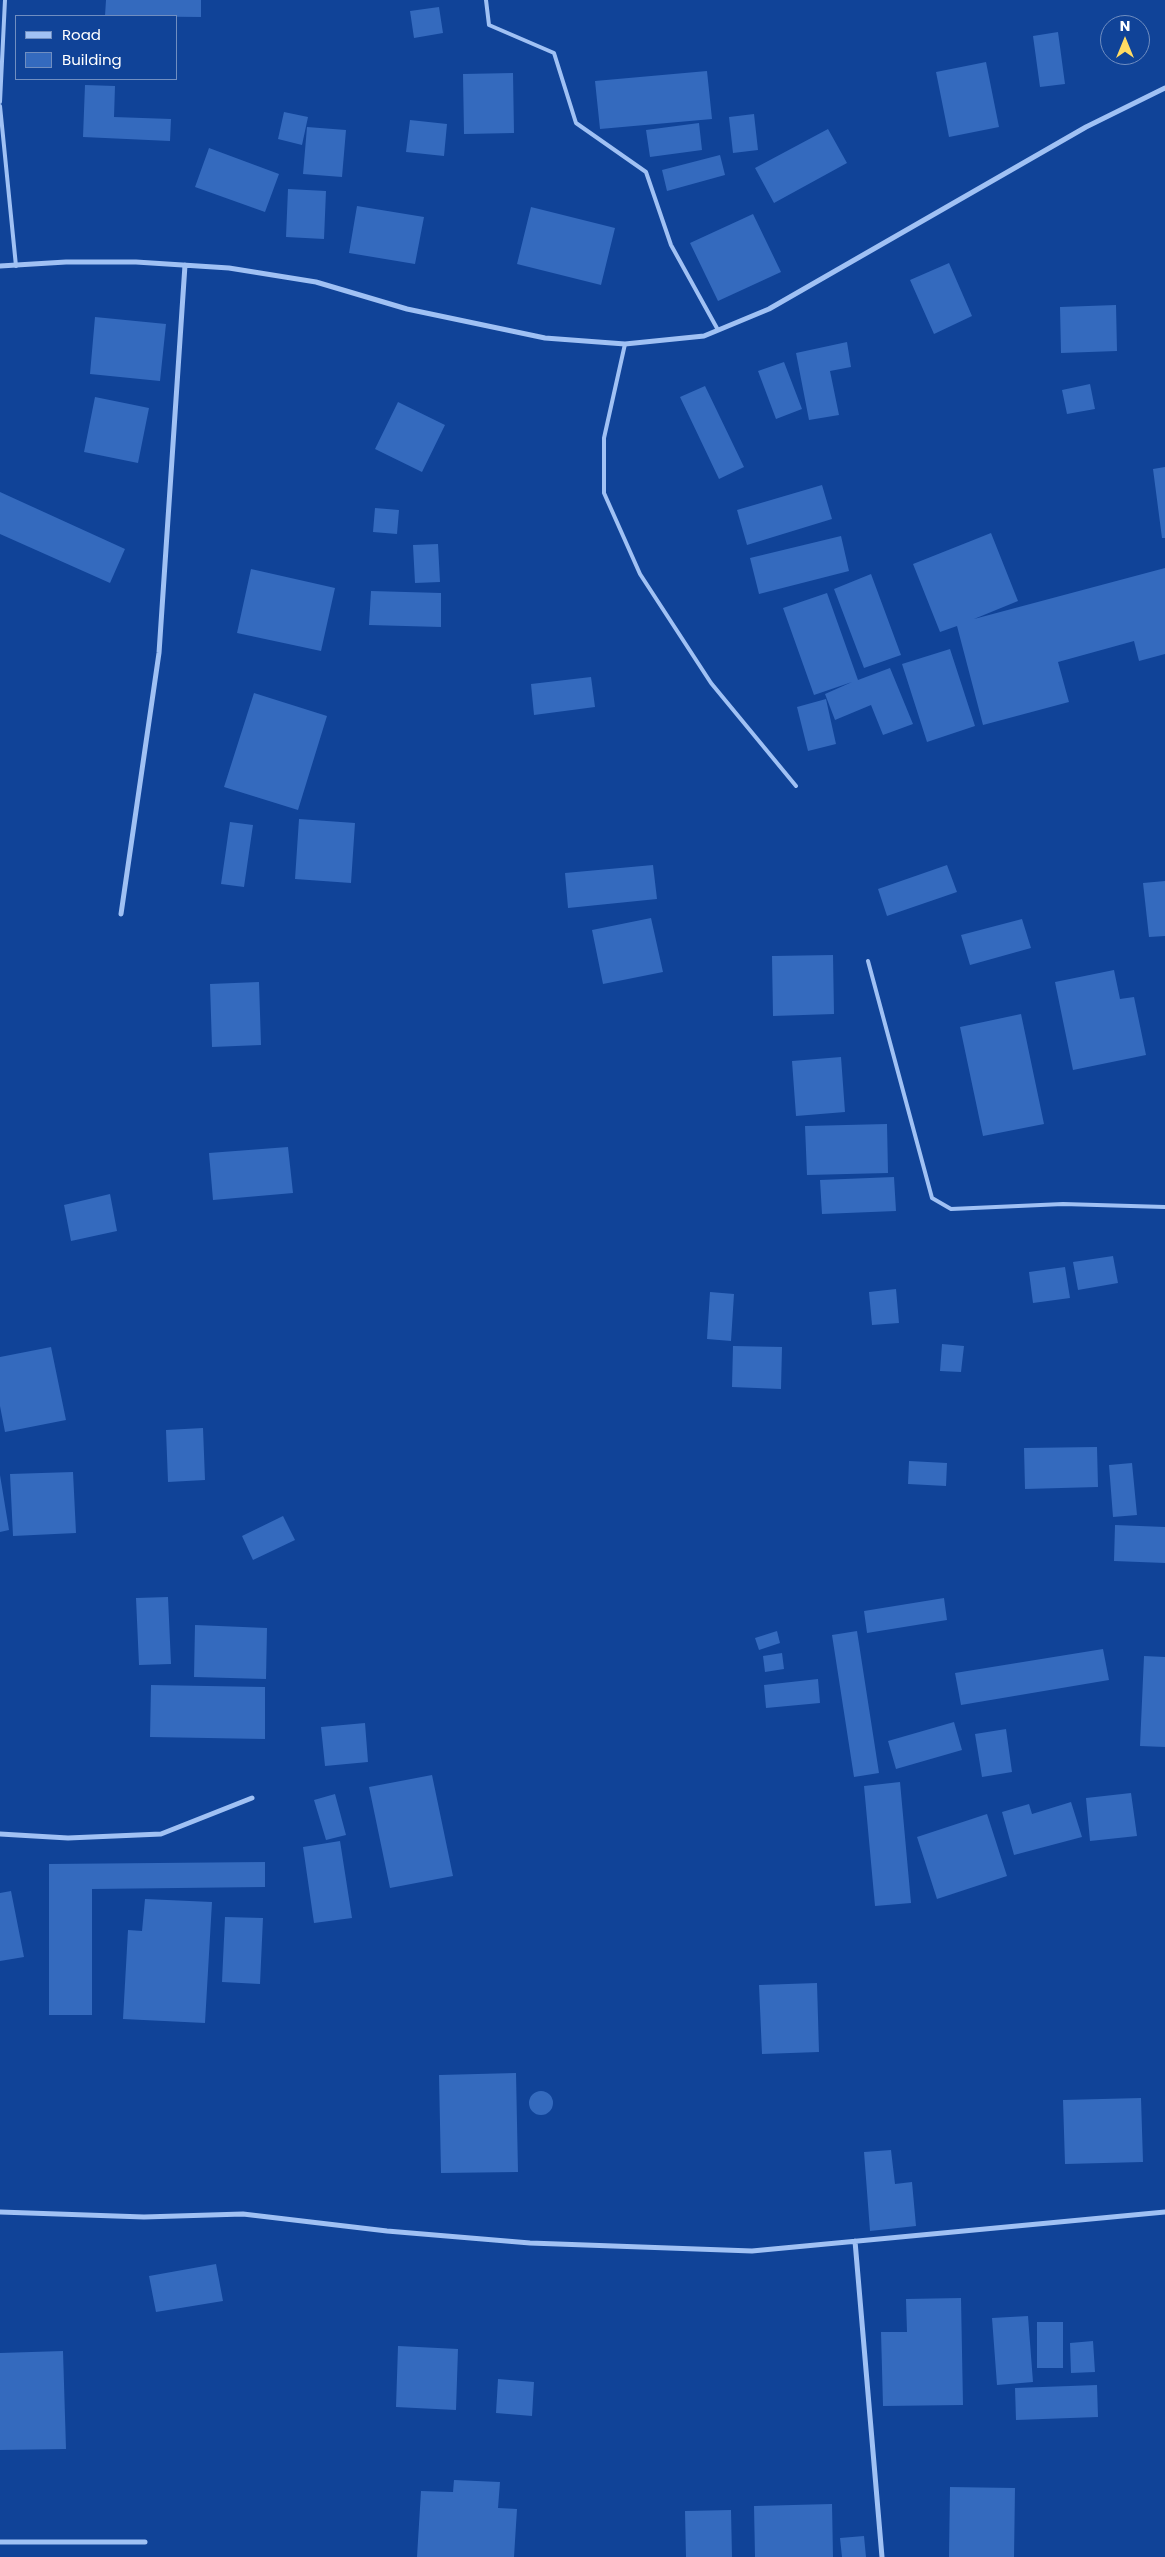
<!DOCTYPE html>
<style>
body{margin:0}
#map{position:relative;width:1165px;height:2557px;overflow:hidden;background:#104398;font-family:Poppins,sans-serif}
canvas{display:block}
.legend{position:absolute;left:15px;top:15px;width:162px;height:65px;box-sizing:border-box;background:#104398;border:1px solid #708ec1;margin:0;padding:6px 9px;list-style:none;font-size:15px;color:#fff}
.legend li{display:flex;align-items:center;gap:10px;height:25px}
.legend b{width:25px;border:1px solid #708ec1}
.north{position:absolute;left:1100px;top:15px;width:50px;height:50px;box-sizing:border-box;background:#104398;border:1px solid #708ec1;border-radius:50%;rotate:0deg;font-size:14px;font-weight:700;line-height:20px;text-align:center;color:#fff}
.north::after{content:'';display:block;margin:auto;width:18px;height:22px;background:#ffdb63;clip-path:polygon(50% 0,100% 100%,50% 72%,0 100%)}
</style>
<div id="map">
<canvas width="1165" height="2557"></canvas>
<ul class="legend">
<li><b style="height:6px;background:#a0c1f4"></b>Road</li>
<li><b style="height:14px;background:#346abe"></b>Building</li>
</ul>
<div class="north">N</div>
</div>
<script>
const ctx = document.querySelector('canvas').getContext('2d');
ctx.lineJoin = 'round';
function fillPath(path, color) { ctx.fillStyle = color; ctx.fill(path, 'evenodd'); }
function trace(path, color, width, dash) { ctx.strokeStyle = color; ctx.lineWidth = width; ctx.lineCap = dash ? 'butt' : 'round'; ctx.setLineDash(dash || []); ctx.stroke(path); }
const building = new Path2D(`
 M106,0H201V17L105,16Z
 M439,7L443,33L414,38L410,11Z
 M1058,32L1065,84L1040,87L1033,36Z
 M986,62L999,127L949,137L936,72Z
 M707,71L712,119L600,129L595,81Z
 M513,73L514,133L464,134L463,74Z
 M85,85L115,86L114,117L171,119L170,141L83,137Z
 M284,112L308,117L302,145L278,139Z
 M754,114L758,150L733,153L729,117Z
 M410,120L447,124L444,156L406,152Z
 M699,123L702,150L650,157L646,130Z
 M307,127L346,130L342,177L303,174Z
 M828,129L847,163L774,203L755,168Z
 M209,148L279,174L265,212L195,187Z
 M720,155L725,175L667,191L662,170Z
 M288,189L326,191L324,239L286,237Z
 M357,206L424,217L415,264L349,253Z
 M531,207L615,228L601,285L517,264Z
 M753,214L781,272L718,301L690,243Z
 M949,263L972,316L934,334L910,280Z
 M1116,305L1117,351L1061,353L1060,307Z
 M95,317L166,324L160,381L90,374Z
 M847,342L851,367L830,371L839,415L809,420L796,353Z
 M784,362L802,409L776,419L758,371Z
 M1090,384L1095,409L1067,414L1062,390Z
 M705,386L744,467L719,479L680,397Z
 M95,397L149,408L138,463L84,452Z
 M398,402L445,425L422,472L375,449Z
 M1165,467V538H1162L1153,469Z
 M822,485L832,519L747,545L737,510Z
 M0,492L125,549L110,583L0,534Z
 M375,508L399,510L397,534L373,532Z
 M991,533L1018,601L974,619L1165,568V654L1139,661L1134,641L1058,662L1069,702L983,725L957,626L940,632L913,564Z
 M841,536L849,571L759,594L750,558Z
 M438,544L440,582L415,583L413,545Z
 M251,569L335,588L321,651L237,633Z
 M871,574L901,655L864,668L834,589Z
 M371,591L441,593V627L369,625Z
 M827,593L858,680L890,668L913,724L883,735L871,705L835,720L825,694L852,682L814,695L783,608Z
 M950,649L975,726L927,742L902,664Z
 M591,677L595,707L534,715L531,684Z
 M254,693L327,716L298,810L224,787Z
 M826,699L836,744L808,751L797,707Z
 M299,819L355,823L351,883L295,879Z
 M230,822L253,825L244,887L221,884Z
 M653,865L657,899L568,908L565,873Z
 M947,865L957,892L887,916L878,889Z
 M1165,881V936L1149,937L1143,883Z
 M651,918L663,972L603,984L592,930Z
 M1022,919L1031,948L970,965L961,935Z
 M833,955L834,1014L773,1016L772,956Z
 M1114,970L1120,999L1134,997L1146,1055L1073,1070L1055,982Z
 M259,982L261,1045L212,1047L210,984Z
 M1021,1014L1044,1124L983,1136L960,1027Z
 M841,1057L845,1112L796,1116L792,1061Z
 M887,1124L888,1173L807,1175L805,1126Z
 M288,1147L293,1193L213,1200L209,1153Z
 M894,1177L896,1211L822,1214L820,1180Z
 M110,1194L117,1231L71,1241L64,1205Z
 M1113,1256L1118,1283L1078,1290L1073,1262Z
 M1065,1267L1070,1298L1033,1303L1029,1272Z
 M896,1289L899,1323L872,1325L869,1292Z
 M710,1292L734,1294L731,1341L707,1339Z
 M942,1344L964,1346L961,1372L940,1371Z
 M733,1346L782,1347L781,1389L732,1387Z
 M51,1347L66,1420L5,1432L0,1406V1357Z
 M203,1428L205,1480L168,1482L166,1430Z
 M1097,1447L1098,1487L1025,1489L1024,1448Z
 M909,1461L947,1463L946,1486L908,1484Z
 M1132,1463L1137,1515L1113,1517L1109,1465Z
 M73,1472L76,1533L13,1536L10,1474Z
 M0,1475L9,1530L0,1532Z
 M283,1516L295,1540L253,1560L242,1536Z
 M1115,1525L1165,1527V1563L1114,1561Z
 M168,1597L171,1664L139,1665L136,1598Z
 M944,1598L947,1620L867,1633L864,1611Z
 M195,1625L267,1628L266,1679L194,1677Z
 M777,1631L780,1643L759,1650L755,1638Z
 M857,1631L879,1773L854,1777L832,1635Z
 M1103,1649L1109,1680L961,1705L955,1673Z
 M782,1653L784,1669L765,1672L763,1656Z
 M1144,1656L1165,1657V1747L1140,1746Z
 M818,1679L820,1703L766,1708L764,1685Z
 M151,1685L265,1687V1739L150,1737Z
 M954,1722L962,1750L896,1769L888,1741Z
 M365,1723L368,1762L325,1766L321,1727Z
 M1006,1729L1012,1772L982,1777L975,1734Z
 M432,1775L453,1876L390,1888L369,1787Z
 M900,1782L911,1903L875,1906L864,1786Z
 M1131,1793L1137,1836L1090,1841L1086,1798Z
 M335,1794L346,1835L326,1840L314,1800Z
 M1071,1802L1082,1837L1014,1855L1002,1812L1029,1804L1032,1814Z
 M987,1814L1007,1876L937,1899L917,1837Z
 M340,1841L352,1918L314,1923L303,1847Z
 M265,1862V1887L92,1889V2015H49V1864Z
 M11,1891L24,1957L0,1961V1893Z
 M145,1899L212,1902L205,2023L123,2019L128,1930L142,1931Z
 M225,1917L263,1918L260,1984L222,1982Z
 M817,1983L819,2052L762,2054L759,1985Z
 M516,2073L518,2172L441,2173L439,2075Z
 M529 2103a12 12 0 1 1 24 0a12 12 0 1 1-24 0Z
 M1141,2098L1143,2162L1065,2164L1063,2100Z
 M891,2150L895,2184L912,2182L916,2226L870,2231L864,2152Z
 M216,2264L223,2301L156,2312L149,2276Z
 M961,2298L963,2405L883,2406L881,2332H907L906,2299Z
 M1028,2316L1033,2382L997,2385L992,2318Z
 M1037,2322H1063V2368H1037Z
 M1093,2341L1095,2372L1071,2373L1070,2343Z
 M398,2346L458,2349L456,2410L396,2407Z
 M63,2351L66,2449L0,2450V2353Z
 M498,2379L534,2382L532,2416L496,2413Z
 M1097,2385L1098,2417L1016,2420L1015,2388Z
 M454,2480L500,2482L498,2508L517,2509L514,2557H417L421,2491L453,2492Z
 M950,2487L1015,2488L1014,2557H949Z
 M832,2504L833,2557H755L754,2506Z
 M731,2510L732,2557H686L685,2511Z
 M864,2536L866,2557H842L840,2538Z`);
const lane = new Path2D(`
 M486,0L489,25L554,53L576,123L646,172L671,245L718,330
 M0,102L5,0
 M0,106L16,266
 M625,344L604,438V493L640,574L711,683L796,786
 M868,961L932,1198L951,1209L1063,1204L1165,1207`);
const street = new Path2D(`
 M0,266L66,262H136L229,268L316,282L407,309L545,338L625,344L704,336L769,309L1086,127L1165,88
 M121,914L159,653L185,265
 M0,1834L68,1838L161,1834L252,1798
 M0,2212L144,2217L243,2214L387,2231L530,2243L752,2251L1165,2212
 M855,2241L882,2557
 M0,2542H145`);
fillPath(building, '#346abe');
trace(lane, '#a0c1f4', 4);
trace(street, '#a0c1f4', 5);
</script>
